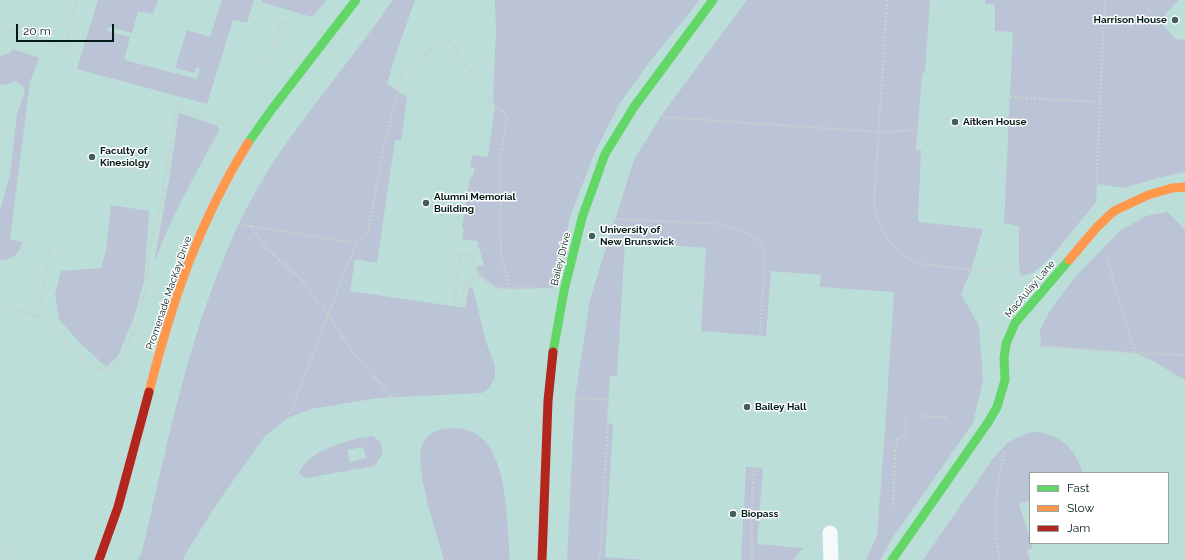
<!DOCTYPE html>
<style>
body{margin:0}
#map{position:relative;width:1185px;height:560px;overflow:hidden;background:#bcded8;font-family:Raleway,sans-serif}
canvas{display:block}
.legend{position:absolute;left:1029px;top:472px;width:140px;height:72px;box-sizing:border-box;background:#fff;border:1px solid #99a3a2;margin:0;padding:5px 7px;list-style:none;font-size:12px;color:#011a16}
.legend li{display:flex;align-items:center;gap:8px;height:20px}
.legend b{width:20px;border:1px solid #99a3a2}
.scale{position:absolute;left:16px;top:24px;width:98px;height:18px;box-sizing:border-box;border:2px solid #011a16;border-top:0;padding-left:5px;font-size:12px;line-height:14px;white-space:nowrap;color:#011a16;-webkit-text-stroke:3px #fff;paint-order:stroke}
</style>
<div id="map">
<canvas width="1185" height="560"></canvas>
<ul class="legend">
<li><b style="height:5px;background:#63d668"></b>Fast</li>
<li><b style="height:5px;background:#ff974d"></b>Slow</li>
<li><b style="height:5px;background:#b3261e"></b>Jam</li>
</ul>
<div class="scale">20 m</div>
</div>
<script>
const ctx = document.querySelector('canvas').getContext('2d');
ctx.lineJoin = 'round';
function fillPath(path, color) { ctx.fillStyle = color; ctx.fill(path, 'evenodd'); }
function trace(path, color, width, dash) { ctx.strokeStyle = color; ctx.lineWidth = width; ctx.lineCap = dash ? 'butt' : 'round'; ctx.setLineDash(dash || []); ctx.stroke(path); }
function drawText(font, color, halo, rows, align = 'center') {
  ctx.font = font + ' Raleway,sans-serif'; ctx.lineWidth = 3; ctx.setLineDash([]); ctx.textBaseline = 'middle'; ctx.strokeStyle = halo; ctx.fillStyle = color; for (const [text, x, y, turn = 0] of rows) {
    ctx.save(); ctx.translate(x, y); ctx.rotate((+turn || 0) * Math.PI / 180); ctx.textAlign = isNaN(turn) ? turn : align; if (halo) ctx.strokeText(text, 0, 0); ctx.fillText(text, 0, 0); ctx.restore();
  }
}
const green = new Path2D(`
 M98,0H158L153,14L138,11L132,33L109,27L108,31L130,37L124,60L197,79L200,69L196,67L194,73L175,68L187,30L210,37L222,0H254L247,23L233,20L207,104L77,69Z
 M262,0H324L326,1L312,17L261,2Z
 M393,0H415L395,57L387,84L407,97L401,141L395,140L377,263L355,259L350,291L465,308L469,287L473,289L486,342L495,366V377L490,387L482,393L378,398L311,409L288,418L265,436L218,502L186,553L183,560H137L142,552C163,463 181,372 213,286C222,262 232,238 243,215C256,190 271,164 288,141C322,93 360,48 393,0Z
 M495,0H700L651,60L620,103L595,152L571,214L553,288L510,289L496,288L479,275L476,267L484,265L477,241L462,239L464,229L462,228L470,177H473L475,168L470,167L472,155L488,157L495,106L493,102L496,31Z
 M747,0H930L925,72L922,74L916,150H921L918,222L983,229L971,270L961,294L979,326L983,380L973,423L891,540L880,560H866L877,536L885,430L894,292L820,287L821,275L771,271L766,336L701,331L706,248L625,242L617,376H610L607,423L613,424L605,557L646,560H567L575,398L590,299L634,160L661,116Z
 M985,0H1179L1165,14L1164,26L1176,39L1185,40V172L1158,178L1124,188L1097,184L1096,202L1051,257L1033,273L1021,276L1019,267V226L1004,223L1013,32L995,31V5L985,4Z
 M13,49L39,58L30,82L10,239L23,242C19,253 13,261 0,260V210L10,174L17,114L25,91L22,85L15,81L8,84L0,85V56L8,54Z
 M179,113L215,125L218,127L219,131C195,174 172,217 154,262L169,180Z
 M111,205L149,211L144,282L133,320L118,356L106,367L81,344L59,320L55,294L61,271L101,268L106,251Z
 M1168,212L1185,230V380L1148,358L1135,353L1041,346L1040,330L1051,309L1076,276L1121,230L1146,216Z
 M451,428C458,428 466,429 473,432C509,449 507,525 510,560H444C438,535 412,465 423,443C429,431 440,429 451,428Z
 M1039,432C1063,436 1076,451 1083,473H1030V501L1019,504L1030,539V543H1031L1033,548L1027,550L1030,560H923L992,460L1008,442L1028,433Z
 M372,436C387,443 384,456 374,466L307,478L303,477L299,473C307,450 351,439 372,436ZM363,447L366,458L350,462L347,450Z
 M746,467L763,468L757,544L803,548L793,560H741Z`);
const path = new Path2D(`
 M887,0L874,203C877,228 892,254 918,263C924,265 932,265 939,266C960,269 977,270 998,270
 M5,29L75,50
 M64,47L78,0
 M267,68L281,22L293,25
 M1010,97L1100,102
 M176,108L227,124
 M663,117L880,132L917,130
 M1096,189L1105,0
 M613,219L720,224L748,233L762,244L765,256L760,335
 M236,224L356,243
 M250,226L268,250L301,279L329,316L349,347L405,412
 M459,253L471,256L479,275L496,288H537
 M460,254L454,303L462,305L465,283L479,275
 M1107,259L1135,353L1185,355
 M141,305L146,289L148,258L161,204L178,101
 M0,306L39,316L50,246
 M39,316L54,326L87,363L102,370C106,369 111,368 114,366C128,354 133,331 139,314
 M1035,346L1135,353
 M577,398L609,400L600,560
 M920,416L947,417
 M288,418L356,243L368,234L383,149L403,71L448,38L495,106L504,112L507,118L500,159L501,254L510,289
 M893,508L895,451L898,437L906,436V415
 M0,543L10,560
 M856,555L865,549
 M752,560V498L755,468
 M999,560L995,529L998,481L1005,450`);
const lane = new Path2D(`
 M830,533L831,560`);
const fast = new Path2D(`
 M248,143L272,109L356,0
 M553,352L564,291L582,218L605,154L634,107L713,0
 M892,560L989,421L997,407L1005,380L1004,359L1006,344L1015,323L1069,260`);
const slow = new Path2D(`
 M1069,260L1097,227L1114,211L1148,195L1172,188L1185,187
 M149,392C172,302 198,223 248,143`);
const jam = new Path2D(`
 M99,560L118,507L149,392
 M542,560L548,401L553,352`);
const markers = [
 [1175,20,4,"#425f5a"],
 [955,122,4,"#425f5a"],
 [92,157,4,"#425f5a"],
 [426,203,4,"#425f5a"],
 [592,236,4,"#425f5a"],
 [747,407,4,"#425f5a"],
 [733,514,4,"#425f5a"]
];
const poiNames = [
 ["Harrison House",1167,20,"right"],
 ["Aitken House",963,122],
 ["Faculty of",100,151],
 ["Kinesiolgy",100,163],
 ["Alumni Memorial",434,197],
 ["Building",434,209],
 ["University of",600,230],
 ["New Brunswick",600,242],
 ["Bailey Hall",755,407],
 ["Biopass",741,514]
];
const streetNames = [
 ["Bailey Drive",561,259,-76],
 ["MacAulay Lane",1030,289,-50],
 ["Promenade MacKay Drive",169,293,-71]
];
fillPath(green, '#bbc3d6');
trace(path, '#c6d1cf', 2.5, [2, 2]);
trace(lane, '#f5faf9', 15);
trace(fast, '#63d668', 9);
trace(slow, '#ff974d', 9);
trace(jam, '#b3261e', 9);
for (const [x, y, r, color] of markers) { const dot = new Path2D(); dot.arc(x, y, r, 0, 2 * Math.PI); ctx.fillStyle = color; ctx.fill(dot); trace(dot, '#fff', 1.5); }
drawText('bold 10px', '#011a16', '#fff', poiNames, 'left');
drawText('10px', '#011a16', '#fff', streetNames);
</script>
